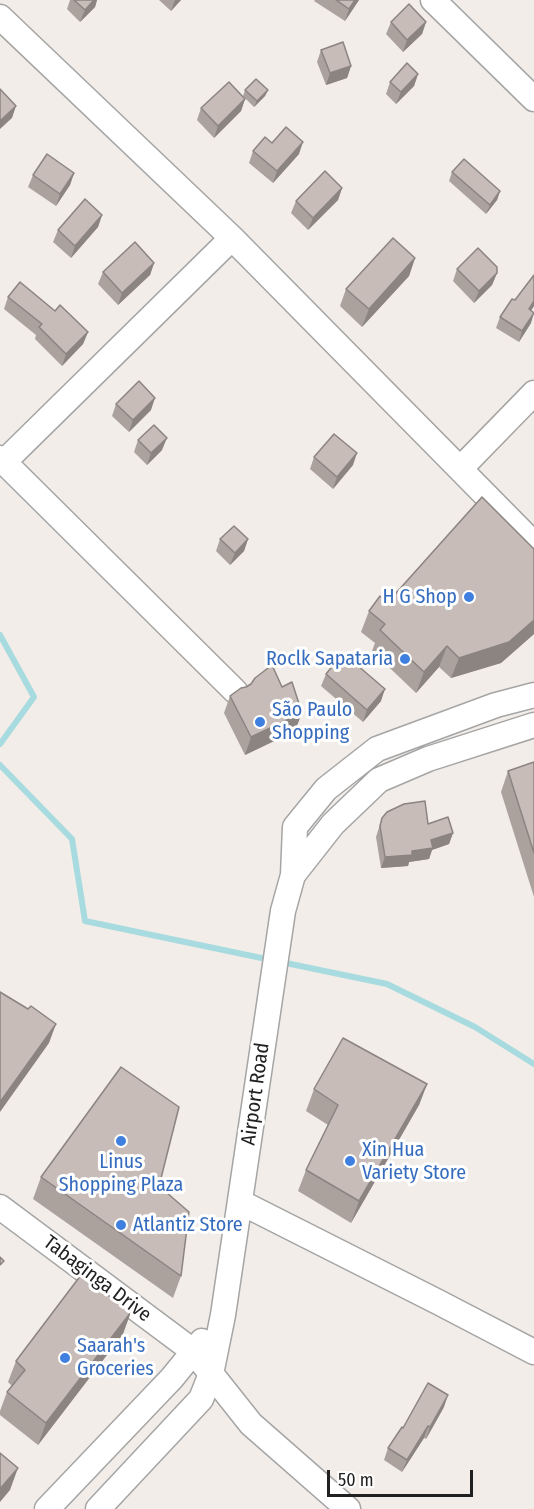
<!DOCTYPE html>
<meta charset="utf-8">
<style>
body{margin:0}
#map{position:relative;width:534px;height:1509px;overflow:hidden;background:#f2ede8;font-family:"Fira Sans Condensed",sans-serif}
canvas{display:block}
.scale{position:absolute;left:327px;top:1470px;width:146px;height:27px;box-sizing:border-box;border:3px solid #212121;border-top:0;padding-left:8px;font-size:18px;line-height:21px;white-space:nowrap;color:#212121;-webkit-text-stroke:4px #fff;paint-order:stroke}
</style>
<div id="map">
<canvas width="534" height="1509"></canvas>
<div class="scale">50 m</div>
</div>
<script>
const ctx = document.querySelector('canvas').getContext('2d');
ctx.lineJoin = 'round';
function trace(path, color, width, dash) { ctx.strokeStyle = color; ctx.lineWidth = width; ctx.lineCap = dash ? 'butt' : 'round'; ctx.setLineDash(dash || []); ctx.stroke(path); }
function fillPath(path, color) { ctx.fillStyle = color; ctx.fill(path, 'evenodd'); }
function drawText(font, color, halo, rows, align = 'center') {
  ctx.font = font + ' "Fira Sans Condensed",sans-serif'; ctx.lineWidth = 6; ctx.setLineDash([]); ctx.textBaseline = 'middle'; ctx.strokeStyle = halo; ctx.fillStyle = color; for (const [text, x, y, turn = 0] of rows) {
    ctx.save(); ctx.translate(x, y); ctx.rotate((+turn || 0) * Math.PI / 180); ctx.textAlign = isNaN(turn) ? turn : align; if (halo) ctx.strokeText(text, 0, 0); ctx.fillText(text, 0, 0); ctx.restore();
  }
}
const stream = new Path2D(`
 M0,635L34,697L0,744
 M0,765L72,839L85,921L271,960
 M281,962L387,984L475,1027L534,1064`);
const minor = new Path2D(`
 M433,0L534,99
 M0,17L232,238L534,544
 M0,458L235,691
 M4,462L232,238
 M460,469L534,393
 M293,875L333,824L379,780L428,759L534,725
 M240,1202L438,1302L534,1352
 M0,1207L193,1351L251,1424L348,1509
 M47,1509L172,1378L202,1341
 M98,1509L201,1399L211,1374L223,1315L283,911L293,875L295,827L326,789L377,749L496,705L534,695`);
const wall = new Path2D(`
 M70,0H97L95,7L80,22L67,9Z
 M159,0H181L171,11Z
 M315,0H359L345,21L314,1Z
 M391,22H426L422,34L403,52L386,34Z
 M321,50L351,66L347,78L326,85L317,62Z
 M418,74L414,86L396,104L386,94L390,82Z
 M245,90H268L265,96L254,107L243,96Z
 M245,99L241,111L214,138L197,120L201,108Z
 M272,143L299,154L273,183L249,163L253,151Z
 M452,172L500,191L497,200L486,214L449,181Z
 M74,173L70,185L56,206L28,187L33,175Z
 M342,188L338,200L308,230L291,213L296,201Z
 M102,215L98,227L71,258L53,242L58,230Z
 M415,258L409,276L362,327L340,306L346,289Z
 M154,263L150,275L118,305L98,284L103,272Z
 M457,269L497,273L492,285L474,303L453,281Z
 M534,275V306L531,311V323L519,342L496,328L500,317L515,300Z
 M8,297L55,311L88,332L83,344L62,366L35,339L36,335L4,309Z
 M116,404L151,410L129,432L112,416Z
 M138,440L162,450L147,465L134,452Z
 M314,457L353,465L333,489L310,469Z
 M220,539H248L244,551L230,565L216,551Z
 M534,549V634L501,663L451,678L439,667L416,693L372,651L375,643L361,632L369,611L388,602Z
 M326,674L381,701L363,722L321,686Z
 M230,696L295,731L245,755L224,713Z
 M534,762V897L501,792L508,771Z
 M382,818L428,824L453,833L449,844L432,850L429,859L409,862L408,866L381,868L376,837Z
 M427,1084L419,1105L351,1223L298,1191L306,1170L328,1125L306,1111L314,1089Z
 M41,1177L159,1186L181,1276L173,1298L33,1199Z
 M123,1334L38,1445L0,1415V1411L7,1392L12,1386L8,1382L16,1361Z
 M444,1407L426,1439L424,1438L402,1472L384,1460L388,1448Z`);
const shadedWall = new Path2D(`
 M94,0H97L95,7L80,22L85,10Z
 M175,0H181L171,11Z
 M355,0H359L345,21L349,9Z
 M426,22L422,34L403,52L407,40Z
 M351,66L347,78L326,85L330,73Z
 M418,74L414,86L396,104L401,92Z
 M268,90L265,96L254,107L257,101Z
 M245,99L241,111L214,138L218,126Z
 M16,106L12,118L0,129V121Z
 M303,142L299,154L273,183L277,171Z
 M74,173L70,185L56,206L60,194Z
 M342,188L338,200L308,230L313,218Z
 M500,191L497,200L486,214L490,205Z
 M102,215L98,227L71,258L75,246Z
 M415,258L409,276L362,327L369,309Z
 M154,263L150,275L118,305L122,293Z
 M497,273L492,285L474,303L479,291Z
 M534,301V306L525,319L529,309Z
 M534,313L531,323L519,342L522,331Z
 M88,332L83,344L62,366L66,354Z
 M155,398L151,410L129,432L133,420Z
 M167,438L162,450L147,465L151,453Z
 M357,453L353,465L333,489L337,477Z
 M248,539L244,551L230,565L235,553Z
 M534,620V634L501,663L451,678L459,658Z
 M447,646L439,667L416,693L424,672Z
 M385,689L381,701L363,722L367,710Z
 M302,713L295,731L245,755L251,737Z
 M453,833L449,844L432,850L429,859L409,862L408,866L381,868L385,857L412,851L431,840Z
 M56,1024L49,1043L0,1112V1102Z
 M427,1084L419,1105L351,1223L359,1201Z
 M131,1312L123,1334L38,1445L46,1423Z
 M448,1395L444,1407L426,1439L430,1427Z
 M428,1426L424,1438L402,1472L407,1460Z
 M18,1468L10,1490L0,1502V1489Z`);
const building = new Path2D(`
 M74,0H94L85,10Z
 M336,0H355L349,9Z
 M409,4L426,22L407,40L391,22Z
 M343,42L351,66L330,73L321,50Z
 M407,63L418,74L401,92L390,82Z
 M256,79L268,90L257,101L245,90Z
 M229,82L245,99L218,126L201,108Z
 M0,89L16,106L0,121Z
 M286,127L303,142L277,171L253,151L265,137L272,143Z
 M47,154L74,173L60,194L33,175Z
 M464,159L500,191L490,205L452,172Z
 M325,171L342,188L313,218L296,201Z
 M85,199L102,215L75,246L58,230Z
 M393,238L415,258L369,309L346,289Z
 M135,242L154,263L122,293L103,272Z
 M478,248L497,267V273L479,291L457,269Z
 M534,275V301L529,309L534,313L522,331L500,317L512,299L515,300Z
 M20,282L55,311L60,305L88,332L66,354L39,327L42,324L8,297Z
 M139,381L155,398L133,420L116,404Z
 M154,425L167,438L151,453L138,440Z
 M334,434L357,453L337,477L314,457Z
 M482,497L534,549V620L509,642L459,658L447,646L424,672L380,630L385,624L369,611L380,596L388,602Z
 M234,526L248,539L235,553L220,539Z
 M343,653L385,689L367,710L326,674Z
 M272,665L282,687L292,682L302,713L251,737L230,696L241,688L246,687L251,684L255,678Z
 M534,762V853L508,771Z
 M425,801L428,824L448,817L453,833L431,840L433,848L412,851V855L385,857L380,826L382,818L387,812L404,804Z
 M0,992L28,1009L31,1006L56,1024L0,1102Z
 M343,1038L427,1084L359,1201L306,1170L338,1105L314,1089Z
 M121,1067L179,1107L159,1186L189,1212L181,1276L41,1177Z
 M0,1257L4,1261L0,1265Z
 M81,1275L131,1312L46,1423L7,1392L25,1370L16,1361Z
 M428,1383L448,1395L430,1427L428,1426L407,1460L388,1448L402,1427L403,1428Z
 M0,1453L18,1468L0,1489Z`);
const markers = [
 [469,597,6,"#3f7fe0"],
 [405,659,6,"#3f7fe0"],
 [260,722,6,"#3f7fe0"],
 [121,1141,6,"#3f7fe0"],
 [350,1161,6,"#3f7fe0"],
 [121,1225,6,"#3f7fe0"],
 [65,1358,6,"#3f7fe0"]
];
const shopNames = [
 ["H G Shop",457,597,"right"],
 ["Roclk Sapataria",393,659,"right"],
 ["São Paulo",272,710],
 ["Shopping",272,733],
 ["Xin Hua",362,1150],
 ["Variety Store",362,1173],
 ["Linus",121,1162,"center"],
 ["Shopping Plaza",121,1185,"center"],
 ["Atlantiz Store",133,1225],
 ["Saarah's",77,1346],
 ["Groceries",77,1369]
];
const streetNames = [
 ["Airport Road",256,1094,-82],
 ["Tabaginga Drive",97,1279,37]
];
trace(stream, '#a8dbdf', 6);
trace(minor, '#a5a5a5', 27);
trace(minor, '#fff', 24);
fillPath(wall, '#aba29d');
fillPath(shadedWall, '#8b8480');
fillPath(building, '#c7bcb7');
trace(building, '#8b8480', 1.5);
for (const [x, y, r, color] of markers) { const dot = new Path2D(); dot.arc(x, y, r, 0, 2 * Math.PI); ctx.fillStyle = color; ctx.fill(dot); trace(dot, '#fff', 2); }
drawText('20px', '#366cbe', '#fff', shopNames, 'left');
drawText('20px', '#212121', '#fff', streetNames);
</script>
